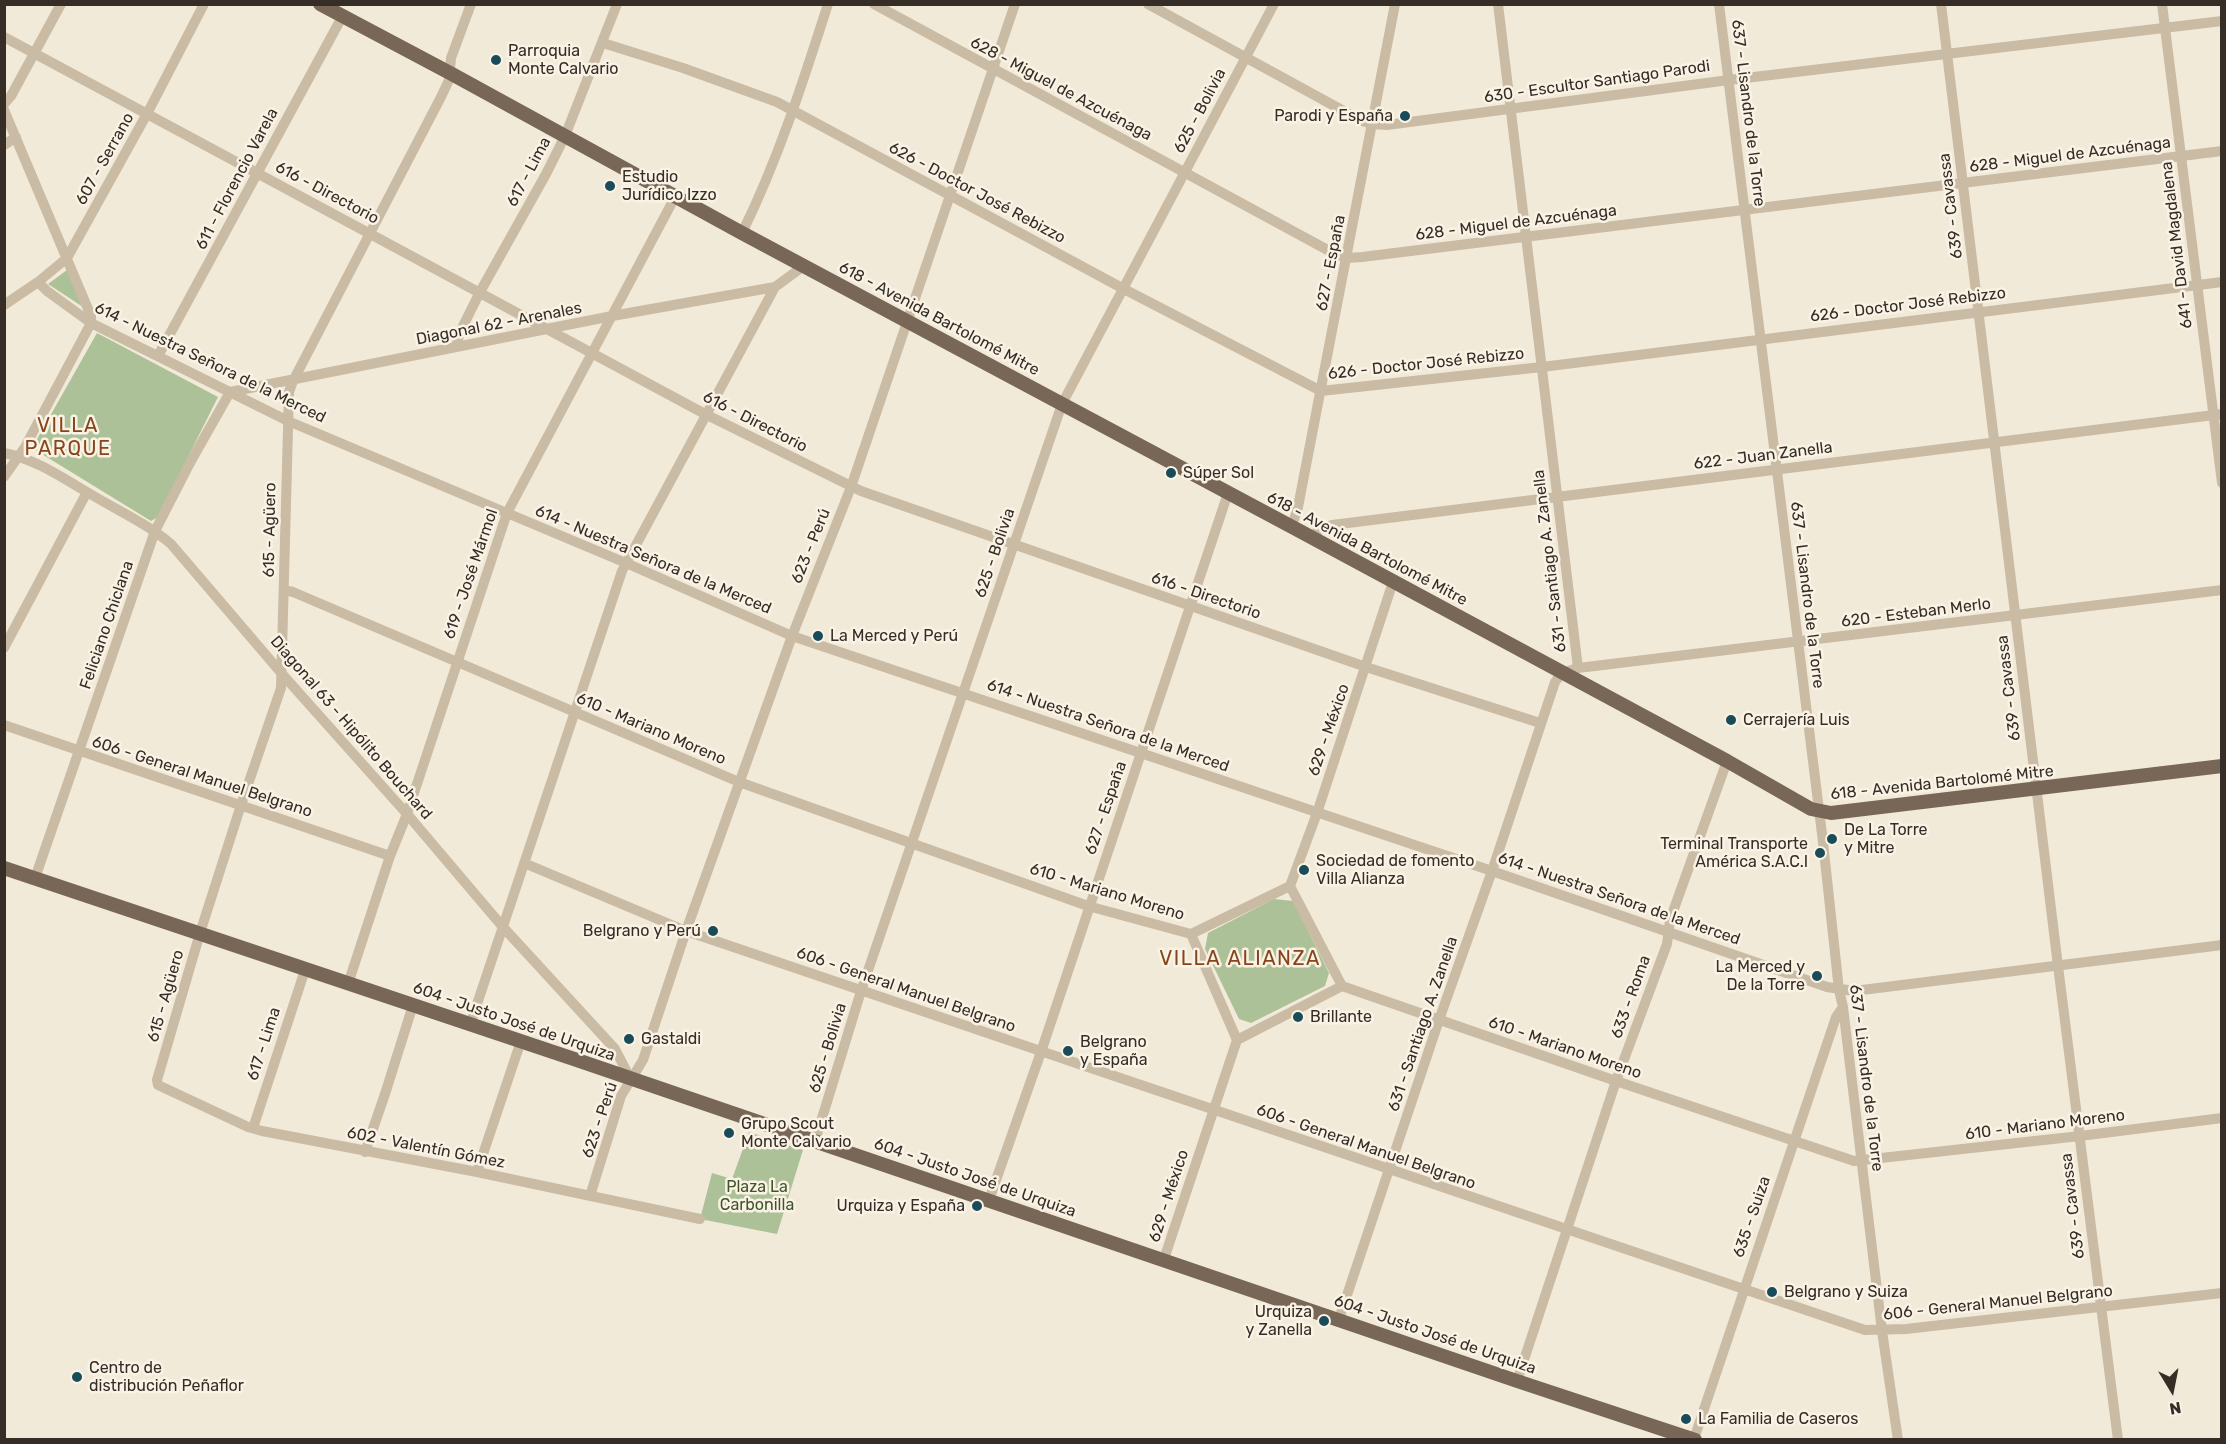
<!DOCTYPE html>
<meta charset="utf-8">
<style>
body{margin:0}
#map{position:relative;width:2226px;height:1444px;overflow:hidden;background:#f2ead8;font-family:Rubik,sans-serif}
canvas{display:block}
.frame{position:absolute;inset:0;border:6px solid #352d26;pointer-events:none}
.north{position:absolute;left:2142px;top:1360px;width:60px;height:60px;-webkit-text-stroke:4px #faf3e5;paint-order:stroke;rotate:170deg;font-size:16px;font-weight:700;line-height:24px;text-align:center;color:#352d26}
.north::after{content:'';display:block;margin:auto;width:21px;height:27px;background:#352d26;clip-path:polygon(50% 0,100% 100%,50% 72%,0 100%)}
</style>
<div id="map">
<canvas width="2226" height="1444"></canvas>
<div class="frame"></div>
<div class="north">N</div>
</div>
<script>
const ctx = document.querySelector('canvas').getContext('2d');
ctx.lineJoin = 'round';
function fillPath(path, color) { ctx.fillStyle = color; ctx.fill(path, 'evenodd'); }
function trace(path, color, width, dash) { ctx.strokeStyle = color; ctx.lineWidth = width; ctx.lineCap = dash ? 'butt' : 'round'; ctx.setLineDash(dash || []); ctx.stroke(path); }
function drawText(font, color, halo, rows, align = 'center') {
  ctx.font = font + ' Rubik,sans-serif'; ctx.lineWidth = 5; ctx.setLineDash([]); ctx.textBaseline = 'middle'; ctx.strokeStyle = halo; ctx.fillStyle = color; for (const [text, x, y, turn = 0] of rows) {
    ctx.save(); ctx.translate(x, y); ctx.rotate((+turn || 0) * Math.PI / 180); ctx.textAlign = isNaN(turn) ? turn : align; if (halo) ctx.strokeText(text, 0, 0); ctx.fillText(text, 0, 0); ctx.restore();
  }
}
const green = new Path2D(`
 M67,270L83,307L48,284Z
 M97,333L218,397L158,517L151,521L32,448Z
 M1274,899L1293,901L1329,973L1325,986L1251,1023L1239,1019L1205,949L1208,933Z
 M749,1132L803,1150L777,1234L700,1219L712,1173L732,1179Z`);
const minor = new Path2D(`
 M471,4L451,58L449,80L442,95L293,381L289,392L281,688L241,805L200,933L157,1080L158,1085L248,1127L262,1131L477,1172L700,1219
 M874,4L1335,254L1347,258L1362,257L2222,151
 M1148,4L1362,121L1372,124L1387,125L1729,80L2222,21
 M1498,4L1578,668
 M1719,4L1823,842L1839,990L1843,1007L1882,1331L1898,1440
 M1941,4L2058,966L2118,1440
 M2162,4L2222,483
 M4,37L705,414L861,491L1366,667L1540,723
 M603,43L683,68L777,102L1122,288L1321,391L1542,367L2222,282
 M4,104L11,96L61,4
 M4,110L91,316V323L25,447L4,477
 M4,145L16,137
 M742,233C778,160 803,82 828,4
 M38,282L47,291L91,323L288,421L626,563L792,636L1492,871L1827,987L1854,991L2222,945
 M4,305L38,282L67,258L148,112L204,4
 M456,347L460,332L480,292L546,174L565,136L617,4
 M158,356L342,17
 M4,453C36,459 64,479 92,495C119,511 147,524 171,544L283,675L407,814L502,926L615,1049L630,1078
 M1292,526L1298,507L1395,4
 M1313,538L1318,530L1332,525L2222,414
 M284,590L293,592L739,782L1088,906L1191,934
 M4,648L87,492
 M4,725L390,856
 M524,863L686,931L1865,1330L1906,1329L2222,1293
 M35,878L155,531L191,461L230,392L612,316L775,287
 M1290,886L1342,986
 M1191,934L1290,886L1317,813L1393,582
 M1191,934L1237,1040
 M348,984L390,856L407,814L507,513L675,197
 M470,1025L622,571L775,287L805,265
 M1237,1040L1342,986L1616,1081L1854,1161L2080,1136L2222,1118
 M253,1128L305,970
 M815,1141L861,991L1062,404L1274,4
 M365,1152L385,1094L413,1005
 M477,1172L521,1041
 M590,1196L621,1096L643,1060L686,931L792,636L851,487L1015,4
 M989,1200L1041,1052L1228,493
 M1164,1259L1237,1040
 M1339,1319L1439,1020L1492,871L1555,682L1562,673L1578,668L2222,590
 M1517,1381L1616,1081L1667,944L1670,920L1727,761
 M1694,1439L1836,1017L1843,1007`);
const major = new Path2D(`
 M320,4L450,73L742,233L1296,529L1727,761L1811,809L1831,813L2222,766
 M4,868L574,1059L1517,1381L1695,1440`);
const markers = [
 [496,60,6,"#1a4b58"],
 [1405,116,6,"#1a4b58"],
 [610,186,6,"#1a4b58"],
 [1171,473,6,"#1a4b58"],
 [818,636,6,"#1a4b58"],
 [1731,720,6,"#1a4b58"],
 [1832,839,6,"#1a4b58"],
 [1820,853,6,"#1a4b58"],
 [1304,870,6,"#1a4b58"],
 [713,931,6,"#1a4b58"],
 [1817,976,6,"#1a4b58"],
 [1298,1017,6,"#1a4b58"],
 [629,1039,6,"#1a4b58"],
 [1068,1051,6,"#1a4b58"],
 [729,1133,6,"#1a4b58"],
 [977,1206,6,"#1a4b58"],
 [1772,1292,6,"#1a4b58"],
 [1324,1321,6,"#1a4b58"],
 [77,1377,6,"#1a4b58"],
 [1686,1419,6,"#1a4b58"]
];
const poiNames = [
 ["Parroquia",508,51],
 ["Monte Calvario",508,69],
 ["Parodi y España",1393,116,"right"],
 ["Estudio",622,177],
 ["Jurídico Izzo",622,195],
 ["Súper Sol",1183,473],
 ["La Merced y Perú",830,636],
 ["Cerrajería Luis",1743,720],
 ["De La Torre",1844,830],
 ["y Mitre",1844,848],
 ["Terminal Transporte",1808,844,"right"],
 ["América S.A.C.I",1808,862,"right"],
 ["Sociedad de fomento",1316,861],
 ["Villa Alianza",1316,879],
 ["Belgrano y Perú",701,931,"right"],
 ["La Merced y",1805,967,"right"],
 ["De la Torre",1805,985,"right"],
 ["Brillante",1310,1017],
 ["Gastaldi",641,1039],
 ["Belgrano",1080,1042],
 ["y España",1080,1060],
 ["Grupo Scout",741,1124],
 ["Monte Calvario",741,1142],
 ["Urquiza y España",965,1206,"right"],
 ["Belgrano y Suiza",1784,1292],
 ["Urquiza",1312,1312,"right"],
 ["y Zanella",1312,1330,"right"],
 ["Centro de",89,1368],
 ["distribución Peñaflor",89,1386],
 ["La Familia de Caseros",1698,1419]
];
const streetNames = [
 ["630 - Escultor Santiago Parodi",1597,82,-8],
 ["628 - Miguel de Azcuénaga",1061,89,28],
 ["625 - Bolivia",1200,111,-62],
 ["637 - Lisandro de la Torre",1748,113,83],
 ["628 - Miguel de Azcuénaga",2070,155,-7],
 ["607 - Serrano",105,159,-61],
 ["617 - Lima",529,172,-62],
 ["611 - Florencio Varela",237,179,-62],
 ["616 - Directorio",327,193,28],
 ["626 - Doctor José Rebizzo",977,193,28],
 ["639 - Cavassa",1951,206,-97],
 ["628 - Miguel de Azcuénaga",1516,223,-7],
 ["641 - David Magdalena",2177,245,-97],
 ["627 - España",1331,263,-79],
 ["626 - Doctor José Rebizzo",1908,305,-7],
 ["618 - Avenida Bartolomé Mitre",939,319,28],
 ["Diagonal 62 - Arenales",499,324,-11],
 ["614 - Nuestra Señora de la Merced",210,363,26],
 ["626 - Doctor José Rebizzo",1426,364,-6],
 ["616 - Directorio",755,422,27],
 ["622 - Juan Zanella",1763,456,-7],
 ["615 - Agüero",270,530,-89],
 ["623 - Perú",811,546,-68],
 ["618 - Avenida Bartolomé Mitre",1367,549,28],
 ["625 - Bolivia",995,553,-71],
 ["614 - Nuestra Señora de la Merced",653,560,23],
 ["631 - Santiago A. Zanella",1550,561,-97],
 ["619 - José Mármol",471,574,-71],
 ["637 - Lisandro de la Torre",1807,595,83],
 ["616 - Directorio",1206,596,19],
 ["620 - Esteban Merlo",1916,613,-7],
 ["Feliciano Chiclana",107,625,-71],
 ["639 - Cavassa",2009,688,-97],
 ["614 - Nuestra Señora de la Merced",1108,726,19],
 ["Diagonal 63 - Hipólito Bouchard",351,728,49],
 ["610 - Mariano Moreno",651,729,23],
 ["629 - México",1329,730,-71],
 ["606 - General Manuel Belgrano",202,777,18],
 ["618 - Avenida Bartolomé Mitre",1942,783,-6],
 ["627 - España",1106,808,-71],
 ["610 - Mariano Moreno",1107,892,17],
 ["614 - Nuestra Señora de la Merced",1619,899,19],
 ["606 - General Manuel Belgrano",906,990,19],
 ["615 - Agüero",166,996,-74],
 ["633 - Roma",1631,997,-70],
 ["604 - Justo José de Urquiza",514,1022,19],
 ["631 - Santiago A. Zanella",1423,1024,-71],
 ["617 - Lima",264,1044,-72],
 ["625 - Bolivia",828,1048,-73],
 ["610 - Mariano Moreno",1565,1048,19],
 ["637 - Lisandro de la Torre",1866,1078,83],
 ["623 - Perú",600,1120,-71],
 ["610 - Mariano Moreno",2045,1125,-7],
 ["606 - General Manuel Belgrano",1366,1147,19],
 ["602 - Valentín Gómez",426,1148,11],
 ["604 - Justo José de Urquiza",975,1178,19],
 ["629 - México",1169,1196,-72],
 ["639 - Cavassa",2073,1206,-97],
 ["635 - Suiza",1752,1217,-71],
 ["606 - General Manuel Belgrano",1998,1303,-6],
 ["604 - Justo José de Urquiza",1435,1335,19]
];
const parkNames = [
 ["Plaza La",757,1187],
 ["Carbonilla",757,1205]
];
const quarterNames = [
 ["VILLA",68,426],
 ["PARQUE",68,449],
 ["VILLA ALIANZA",1240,959]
];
fillPath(green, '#adc198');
trace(minor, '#cabba4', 10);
trace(major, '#786756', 14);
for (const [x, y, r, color] of markers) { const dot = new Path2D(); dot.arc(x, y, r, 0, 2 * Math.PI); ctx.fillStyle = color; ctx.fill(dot); trace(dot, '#faf3e5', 2); }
drawText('16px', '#352d26', '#faf3e5', poiNames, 'left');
drawText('16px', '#352d26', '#faf3e5', streetNames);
drawText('16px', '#3e5529', '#faf3e5', parkNames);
ctx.letterSpacing = '1.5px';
drawText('20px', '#87451c', '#faf3e5', quarterNames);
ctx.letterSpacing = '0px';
</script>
